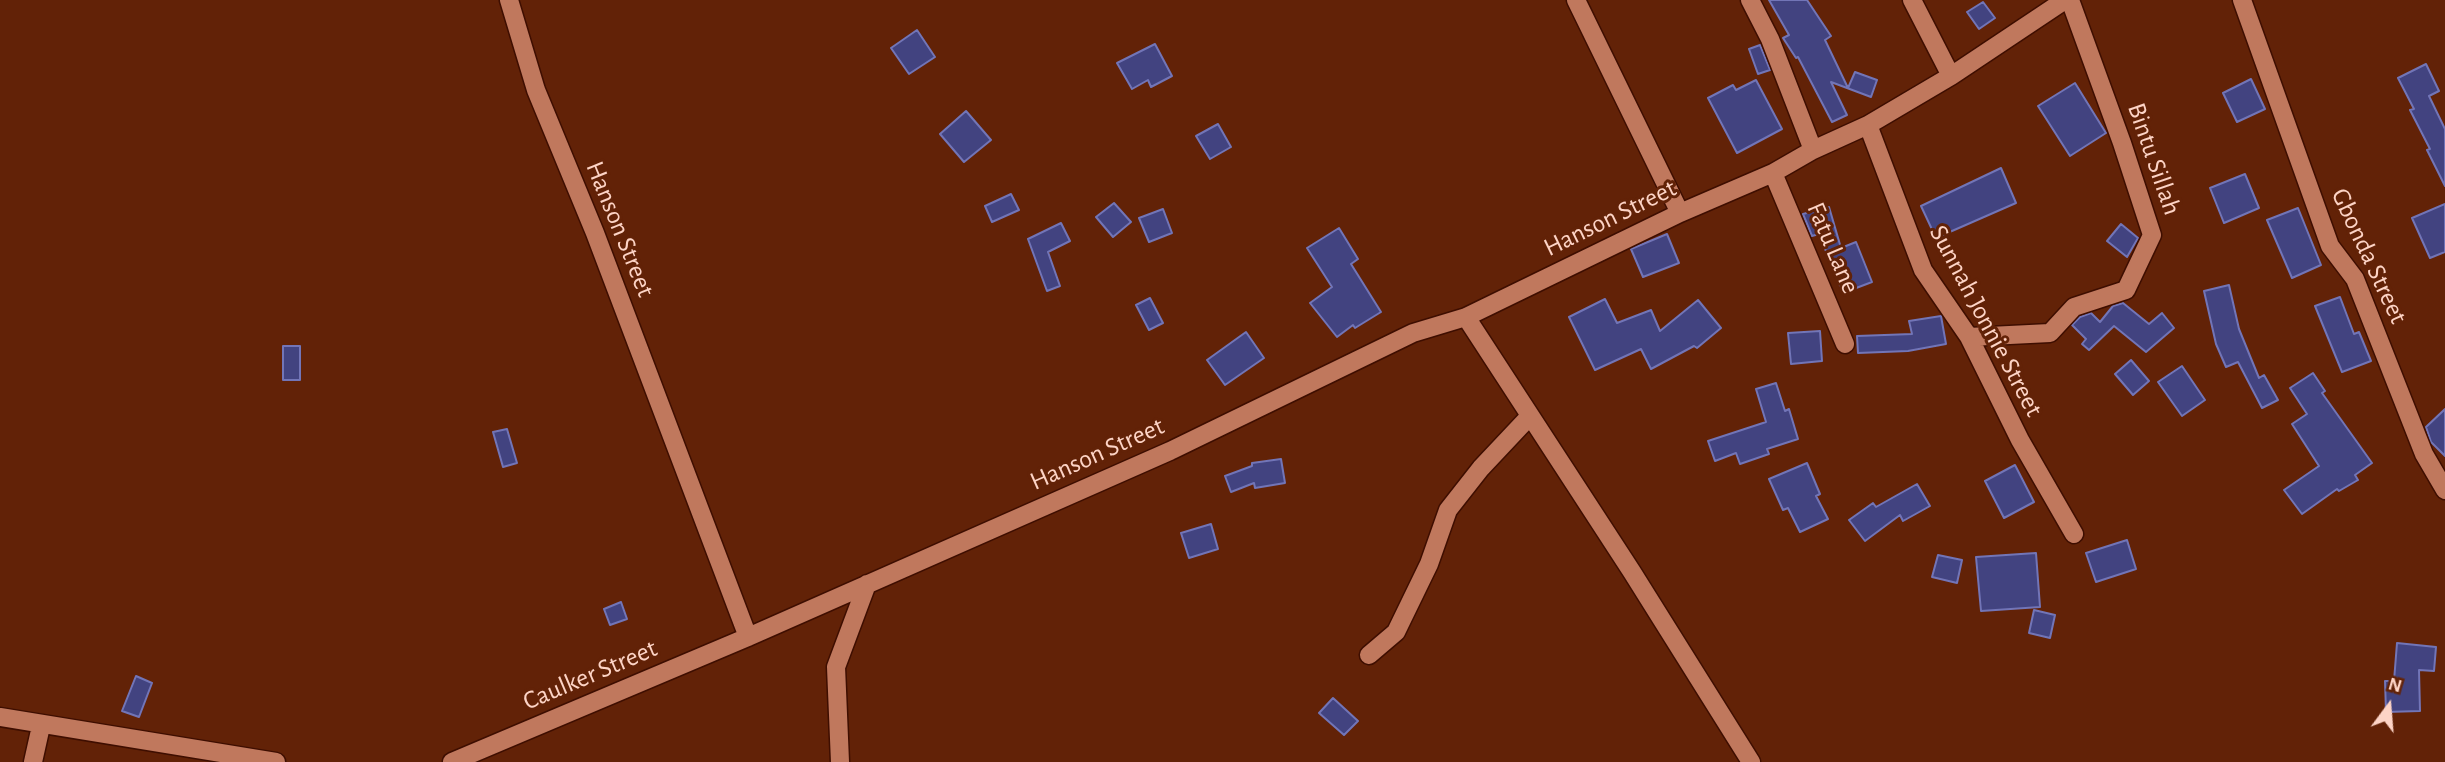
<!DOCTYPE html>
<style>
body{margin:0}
#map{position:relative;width:2445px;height:762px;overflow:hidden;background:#622207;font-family:"Alegreya Sans",sans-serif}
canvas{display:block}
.north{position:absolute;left:2354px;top:671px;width:70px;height:70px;-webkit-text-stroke:5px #622207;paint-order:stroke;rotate:16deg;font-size:19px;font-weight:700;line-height:28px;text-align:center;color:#fdd4c6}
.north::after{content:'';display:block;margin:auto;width:24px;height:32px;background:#fdd4c6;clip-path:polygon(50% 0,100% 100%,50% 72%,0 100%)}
</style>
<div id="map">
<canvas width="2445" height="762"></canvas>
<div class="north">N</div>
</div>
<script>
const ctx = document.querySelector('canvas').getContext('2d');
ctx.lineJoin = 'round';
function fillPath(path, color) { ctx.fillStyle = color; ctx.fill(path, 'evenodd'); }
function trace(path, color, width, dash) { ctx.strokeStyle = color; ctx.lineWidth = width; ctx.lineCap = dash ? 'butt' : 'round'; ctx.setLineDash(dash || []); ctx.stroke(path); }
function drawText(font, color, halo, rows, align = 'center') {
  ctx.font = font + ' "Alegreya Sans",sans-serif'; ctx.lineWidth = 6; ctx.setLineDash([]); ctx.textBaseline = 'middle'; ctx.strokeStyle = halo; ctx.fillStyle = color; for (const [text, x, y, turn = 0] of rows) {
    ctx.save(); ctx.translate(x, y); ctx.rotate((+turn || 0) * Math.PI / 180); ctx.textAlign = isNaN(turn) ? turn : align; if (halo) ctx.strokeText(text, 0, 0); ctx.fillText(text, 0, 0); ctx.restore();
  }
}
const building = new Path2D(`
 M1769,0H1807L1831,36L1825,40L1848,88L1855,72L1877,80L1871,97L1831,82L1847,115L1832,122L1798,57L1796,58L1783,38L1789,35Z
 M1983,2L1995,18L1979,29L1967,12Z
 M917,30L935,57L909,74L891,48Z
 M1155,44L1172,76L1151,87L1148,80L1132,89L1117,63Z
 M1760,45L1770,70L1758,74L1749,49Z
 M2426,64L2439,91L2429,96L2445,129V186L2427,150L2430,149L2410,110L2414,109L2398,78Z
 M2251,79L2265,109L2237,122L2223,93Z
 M1756,80L1782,129L1737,153L1708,98L1733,85L1736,90Z
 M2075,83L2106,133L2070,156L2038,106Z
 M966,111L991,140L964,162L940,134Z
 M1218,124L1231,147L1210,159L1196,136Z
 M2001,168L2016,203L1936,238L1921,206Z
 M2245,174L2259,208L2224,223L2210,188Z
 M1011,194L1019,210L992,222L985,206Z
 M1114,203L1131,222L1113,237L1096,217Z
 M2445,204V252L2430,258L2412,218Z
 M1829,207L1841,248L1856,242L1872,282L1843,293L1819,234L1812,236L1803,214Z
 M2298,208L2321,265L2292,278L2267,220Z
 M1163,209L1172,233L1149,242L1139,218Z
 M1061,223L1070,241L1048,252L1060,286L1047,291L1028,239Z
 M2121,224L2138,238L2127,257L2107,241Z
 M1339,228L1358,259L1351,264L1381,312L1355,328L1353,325L1337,337L1310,303L1332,287L1307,248Z
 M1667,234L1679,263L1643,277L1631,249Z
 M2229,285L2239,329L2259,378L2264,375L2278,400L2262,408L2238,362L2226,367L2216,344L2204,291Z
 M2340,297L2354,334L2359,332L2371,361L2342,372L2315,306Z
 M1150,298L1163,323L1149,330L1136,305Z
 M1605,299L1617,323L1651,310L1660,331L1698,300L1721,328L1697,348L1694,346L1651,369L1641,349L1595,370L1569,317Z
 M2123,303L2149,324L2162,313L2174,328L2146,352L2114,326L2089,350L2082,344L2086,339L2072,325L2080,317L2091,313L2100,322L2113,306Z
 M1941,316L1946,344L1908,351L1858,353L1857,336L1912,334L1909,321Z
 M1820,331L1822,361L1791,364L1788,333Z
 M1246,332L1264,358L1225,385L1207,360Z
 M283,346H300V380H283Z
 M2131,360L2149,381L2133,395L2115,374Z
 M2182,366L2205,400L2182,416L2158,382Z
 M2313,373L2325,391L2322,393L2372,463L2355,475L2358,480L2339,491L2337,489L2302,514L2284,490L2319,466L2292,424L2307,414L2290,388Z
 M1776,383L1785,411L1789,409L1798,439L1767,449L1769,454L1740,464L1736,453L1715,461L1708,441L1766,422L1756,389Z
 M2445,409V456L2431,442L2426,427Z
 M507,429L517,463L503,467L493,432Z
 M1281,459L1285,483L1255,488L1254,483L1231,492L1225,476L1252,466V463Z
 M1807,463L1820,494L1816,496L1828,519L1800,532L1788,508L1783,510L1769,479Z
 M2015,465L2034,502L2004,518L1985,481Z
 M1917,484L1930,506L1903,521L1900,515L1865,541L1849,520L1873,503L1876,507Z
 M1211,524L1218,549L1189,558L1181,533Z
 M2127,540L2136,569L2096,582L2086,553Z
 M2036,553L2040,607L1981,611L1976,557Z
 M1938,555L1962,560L1957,583L1932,577Z
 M621,602L627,619L610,625L604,609Z
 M2034,610L2055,615L2050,638L2029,633Z
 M2397,643L2436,647L2434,671L2419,670L2420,711L2386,712L2385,681H2394Z
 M136,676L152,683L139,717L122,711Z
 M1333,698L1358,721L1344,735L1319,713Z`);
const minor = new Path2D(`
 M509,0L536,90L595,233L748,637
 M1576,0L1680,213
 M1750,0L1770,39L1813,150
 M1912,0L1951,76
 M2242,0L2330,246L2355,279L2424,454L2445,490
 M1868,125L1923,270L1969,337L2020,440L2074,534
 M1773,173L1845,344
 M1466,317L1632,572L1751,762
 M1969,337L2050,333L2074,307L2126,290L2152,235L2122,143L2070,0
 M1369,655L1396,632L1429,564L1448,510L1481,468L1529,417
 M0,717L276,762
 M33,762L41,726
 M452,762L748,637L1170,451L1413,333L1466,317L1680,213L1773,173L1813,150L1868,125L1951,76L2065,0
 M840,762L836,667L867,584`);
const streetNames = [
 ["Bintu Sillah",2154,159,71],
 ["Hanson Street",1610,218,-26],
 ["Hanson Street",620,229,68],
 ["Fatu Lane",1833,248,67],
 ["Gbonda Street",2369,256,65],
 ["Sunnah Jonnie Street",1986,321,62],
 ["Hanson Street",1097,454,-24],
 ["Caulker Street",590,675,-23]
];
fillPath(building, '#424380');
trace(building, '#7275b7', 2);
trace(minor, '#3e0e00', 21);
trace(minor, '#c0785d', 18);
drawText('26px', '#fdd4c6', '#622207', streetNames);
</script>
